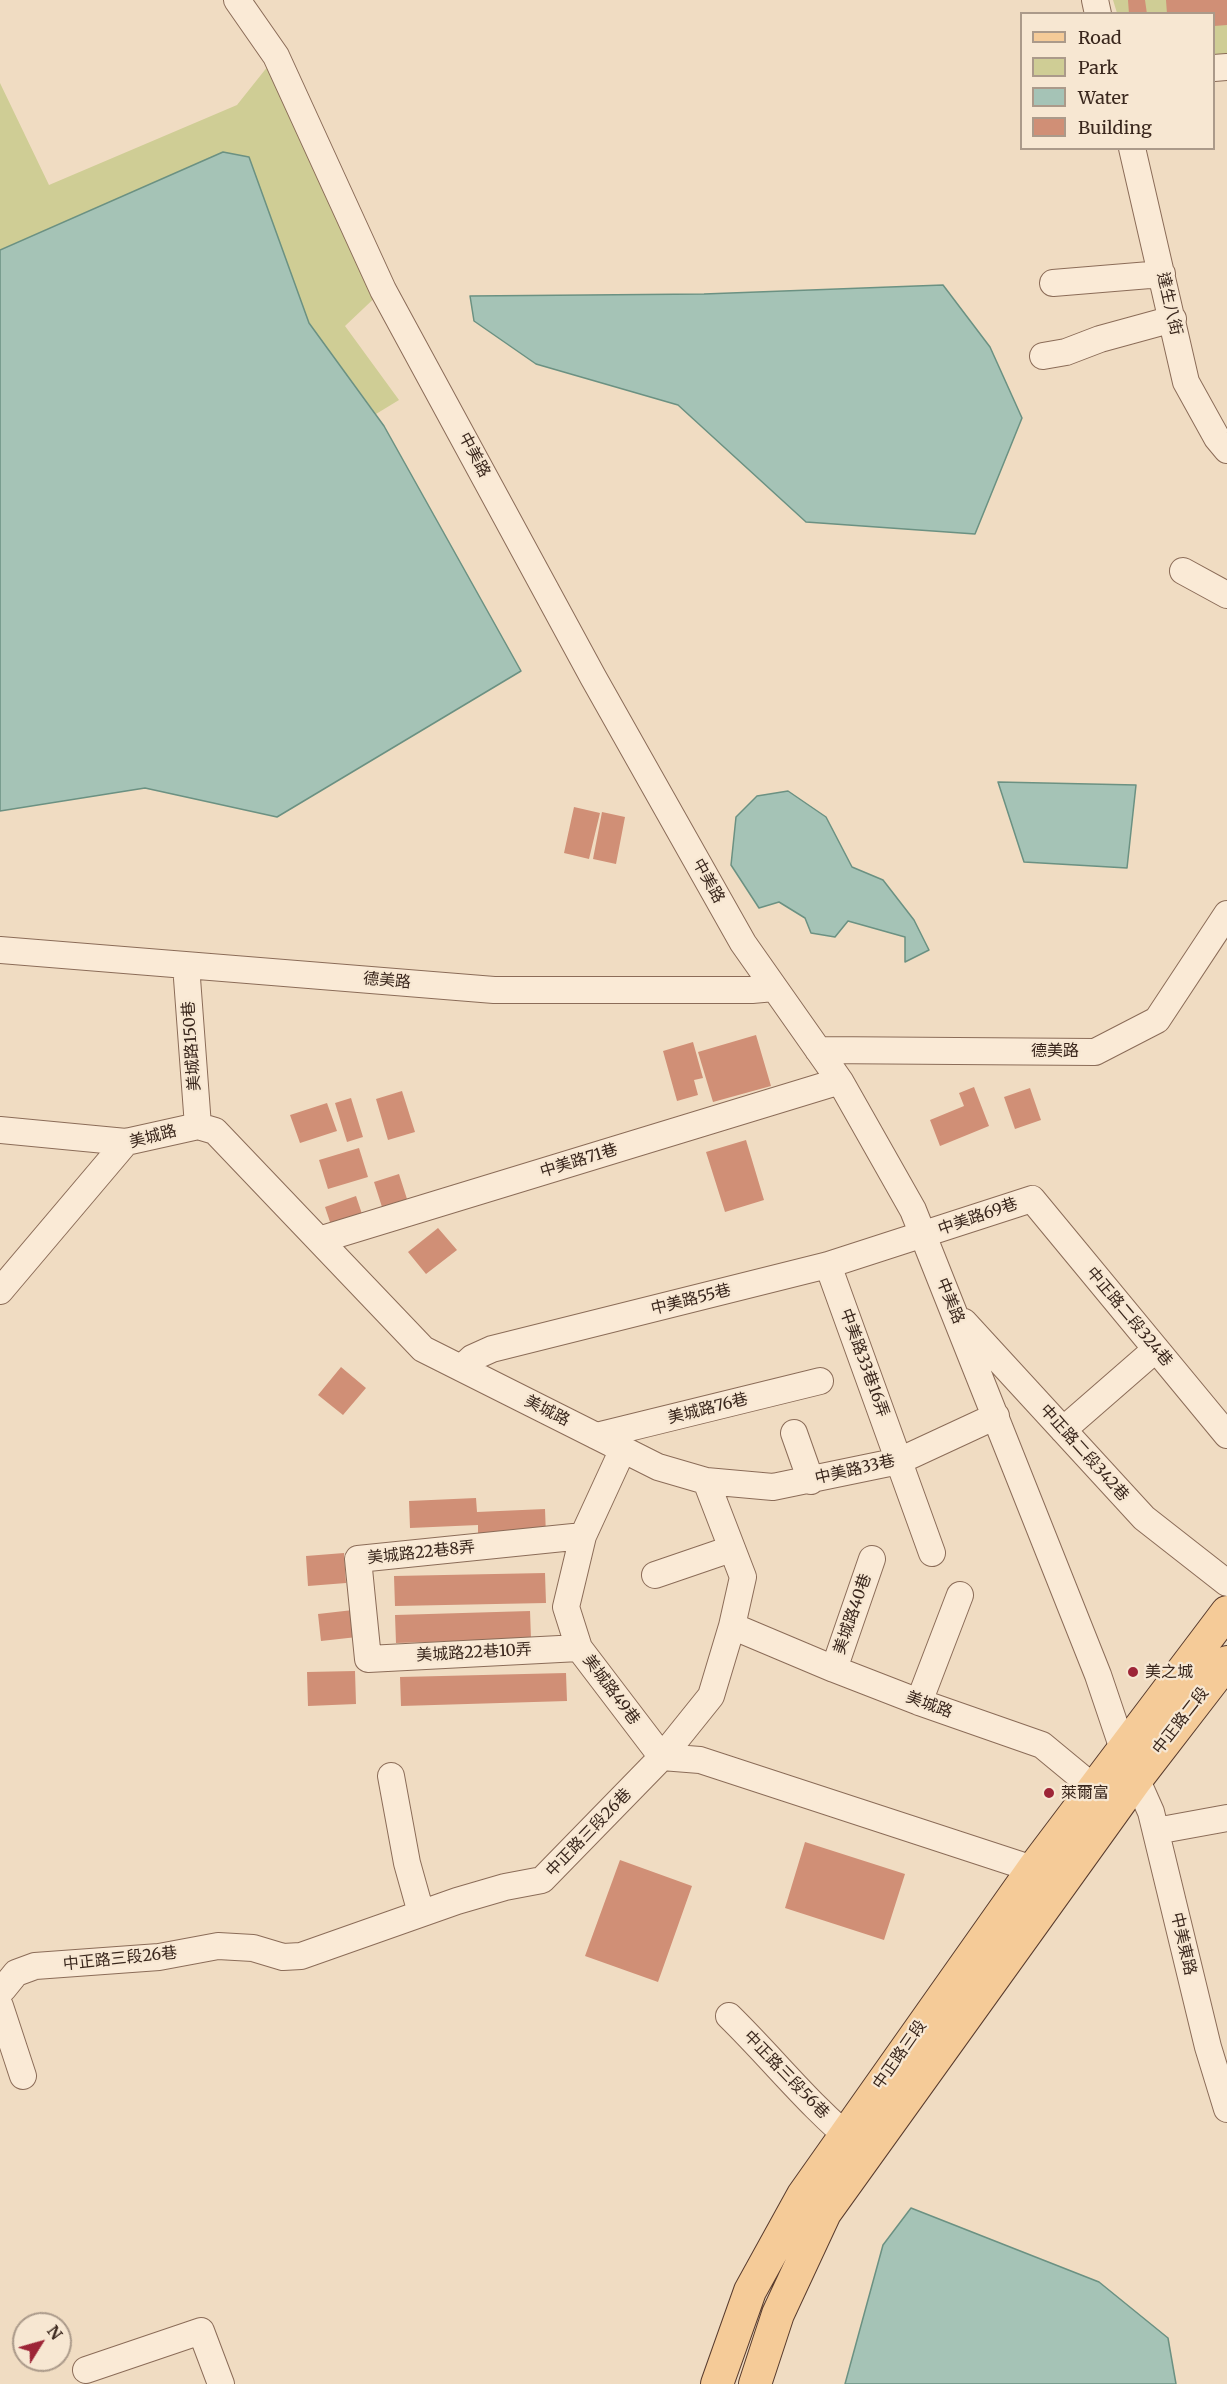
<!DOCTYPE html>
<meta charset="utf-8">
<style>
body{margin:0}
#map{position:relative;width:1227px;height:2384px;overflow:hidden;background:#f0dcc2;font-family:Merriweather,serif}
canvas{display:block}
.legend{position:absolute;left:1020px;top:12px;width:195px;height:138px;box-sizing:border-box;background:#f7e7d2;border:2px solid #ab9a8a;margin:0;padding:8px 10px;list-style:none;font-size:18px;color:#3a271d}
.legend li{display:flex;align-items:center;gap:12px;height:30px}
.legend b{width:30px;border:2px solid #ab9a8a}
.north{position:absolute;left:12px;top:2312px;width:60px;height:60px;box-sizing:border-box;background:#f7e7d2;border:2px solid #ab9a8a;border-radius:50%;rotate:53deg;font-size:16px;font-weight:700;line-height:24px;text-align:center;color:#3a271d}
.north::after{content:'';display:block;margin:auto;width:21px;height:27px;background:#9d2537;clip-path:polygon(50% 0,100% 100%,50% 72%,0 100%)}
</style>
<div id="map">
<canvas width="1227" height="2384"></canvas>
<ul class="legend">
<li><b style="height:8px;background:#f5cb98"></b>Road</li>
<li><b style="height:16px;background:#cfcd95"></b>Park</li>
<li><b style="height:16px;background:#a5c3b6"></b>Water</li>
<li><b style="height:16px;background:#d08f76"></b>Building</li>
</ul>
<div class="north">N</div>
</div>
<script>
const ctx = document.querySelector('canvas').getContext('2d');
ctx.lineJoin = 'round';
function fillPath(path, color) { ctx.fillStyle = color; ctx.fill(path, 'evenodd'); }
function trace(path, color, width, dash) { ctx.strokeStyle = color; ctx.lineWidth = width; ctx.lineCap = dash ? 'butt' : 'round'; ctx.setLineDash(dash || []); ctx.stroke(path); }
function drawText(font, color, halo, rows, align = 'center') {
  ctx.font = font + ' Merriweather,"Noto Sans TC",serif'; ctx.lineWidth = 4.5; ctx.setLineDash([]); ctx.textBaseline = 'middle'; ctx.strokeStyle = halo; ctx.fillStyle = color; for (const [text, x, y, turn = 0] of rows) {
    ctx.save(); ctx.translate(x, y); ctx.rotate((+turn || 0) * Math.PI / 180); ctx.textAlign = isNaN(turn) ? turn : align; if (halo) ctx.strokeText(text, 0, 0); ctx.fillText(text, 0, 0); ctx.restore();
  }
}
const green = new Path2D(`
 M1113,0H1227V57L1214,58V14L1117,13Z
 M276,56L383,290L345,326L399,400L376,414L309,323L248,157L223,152L0,250V83L49,185L237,105Z`);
const water = new Path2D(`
 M223,152L249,157L309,323L384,426L521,671L277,817L145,788L0,811V250Z
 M943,285L990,347L1022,418L975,534L806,522L678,405L536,364L474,321L470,296L704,294Z
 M998,782L1136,785L1127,868L1024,862Z
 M788,791L826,817L852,867L883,880L914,920L929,950L905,962V937L848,921L835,937L811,933L805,918L779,902L759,908L731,865L736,817L757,796Z
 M911,2208L1099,2282L1168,2338L1176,2384H845L883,2245Z`);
const building = new Path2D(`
 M1128,0H1145L1147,14H1129Z
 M1166,0H1227V25L1214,26V14H1167Z
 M574,807L600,813L589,859L564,853Z
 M602,812L625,817L616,864L593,859Z
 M756,1035L771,1086L713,1102L698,1052Z
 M693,1042L703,1078L694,1080L698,1095L677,1101L663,1051Z
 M974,1087L989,1126L940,1146L930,1120L964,1106L959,1093Z
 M1030,1088L1041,1120L1015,1129L1004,1097Z
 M402,1091L415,1132L388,1140L376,1099Z
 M351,1098L363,1137L347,1142L335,1103Z
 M327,1103L337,1131L300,1143L290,1115Z
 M746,1140L764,1200L725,1212L706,1152Z
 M359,1148L368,1177L328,1189L319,1160Z
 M399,1174L407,1199L382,1207L374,1182Z
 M356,1196L362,1214L331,1225L325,1207Z
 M438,1228L457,1250L426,1274L408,1252Z
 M341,1367L366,1388L343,1415L318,1395Z
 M476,1498L477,1512L545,1509L546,1536L478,1539V1525L410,1528L409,1501Z
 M344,1553L346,1583L308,1586L306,1556Z
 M545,1573L546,1603L395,1606L394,1576Z
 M353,1610L357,1637L321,1641L318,1614Z
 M530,1611L531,1639L396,1643L395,1615Z
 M355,1671L356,1704L308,1706L307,1672Z
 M566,1673L567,1701L401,1706L400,1677Z
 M805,1842L905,1874L884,1940L785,1908Z
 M620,1860L692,1886L658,1982L585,1956Z`);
const minor = new Path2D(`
 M237,0L276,56L383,290L593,677L743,943L840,1081L913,1210L1098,1675L1123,1749L1151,1812L1208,2047L1227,2109
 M1095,0L1098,14
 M1214,68L1227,67
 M1132,148L1186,382L1217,438L1227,450
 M1053,283L1162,274
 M1043,356L1066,352L1100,339L1173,319
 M1183,571L1227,595
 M0,950L494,990H752L774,988
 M186,965L198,1126
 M818,1050L1095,1052L1157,1020L1227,914
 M0,1130L126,1142L198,1126L215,1131L423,1349L658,1467L706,1481L773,1487L899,1461L996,1416
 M319,1240L840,1081
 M828,1265L932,1553
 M0,1291L126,1142
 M964,1322L1144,1518L1227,1583
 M461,1368L472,1358L492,1349L828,1265L1032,1199L1227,1435
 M1063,1430L1156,1349
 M794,1433L811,1481
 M596,1436L820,1381
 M623,1449L583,1536L566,1607L579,1648L662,1757
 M655,1575L731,1549
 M732,1626L834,1669L919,1702L1042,1745L1094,1788
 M579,1648L368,1659L358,1559L583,1536
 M834,1669L872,1559
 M919,1702L960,1595
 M662,1757L700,1760L1033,1869L1048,1881
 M391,1776L407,1863L421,1913
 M1156,1831L1227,1818
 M0,1989H3L16,1973L35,1966L159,1957L218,1946L253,1948L283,1957L301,1956L457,1901L505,1887L542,1880L662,1757L711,1696L732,1626L743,1577L706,1481
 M0,2006L23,2076
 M729,2016C773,2059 811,2108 860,2147
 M86,2370L201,2331L221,2384`);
const major = new Path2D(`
 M717,2384L750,2291L803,2195L1033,1869L1227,1612
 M755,2384L778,2314L825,2213L1136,1780L1227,1662`);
const markers = [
 [1133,1672,6,"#9d2537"],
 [1049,1793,6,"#9d2537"]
];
const streetNames = [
 ["達生八街",1169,304,77],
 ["中美路",474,455,62],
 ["中美路",708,881,61],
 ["德美路",387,981,5],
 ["美城路150巷",192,1046,-94],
 ["德美路",1055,1051],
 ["美城路",153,1137,-15],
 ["中美路71巷",579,1161,-17],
 ["中美路69巷",978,1217,-19],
 ["中美路55巷",691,1300,-14],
 ["中美路",950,1301,68],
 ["中正路二段324巷",1129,1317,50],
 ["中美路33巷16弄",864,1363,70],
 ["美城路76巷",708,1409,-14],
 ["美城路",547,1411,27],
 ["中正路二段342巷",1084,1453,48],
 ["中美路33巷",855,1470,-13],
 ["美城路22巷8弄",421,1553,-6],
 ["美城路40巷",853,1614,-71],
 ["美城路22巷10弄",474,1653,-3],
 ["美城路49巷",611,1690,53],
 ["美城路",929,1705,20],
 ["中正路二段",1181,1721,-52],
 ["中正路三段26巷",589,1833,-46],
 ["中美東路",1183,1944,77],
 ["中正路三段26巷",120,1959,-6],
 ["中正路三段",900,2055,-55],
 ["中正路三段56巷",786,2075,46]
];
const poiNames = [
 ["美之城",1145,1672],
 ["萊爾富",1061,1793]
];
fillPath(green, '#cfcd95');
fillPath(water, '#a5c3b6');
trace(water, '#6b9182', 1.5);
fillPath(building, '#d08f76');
trace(minor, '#8b6c58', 28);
trace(major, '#583b2d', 34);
trace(minor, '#faead6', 26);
trace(major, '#f5cb98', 32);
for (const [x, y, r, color] of markers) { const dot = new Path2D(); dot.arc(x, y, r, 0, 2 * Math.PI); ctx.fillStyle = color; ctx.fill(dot); trace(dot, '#f7e7d2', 2); }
drawText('16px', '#3a271d', '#f7e7d2', streetNames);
drawText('16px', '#3a271d', '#f7e7d2', poiNames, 'left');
</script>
